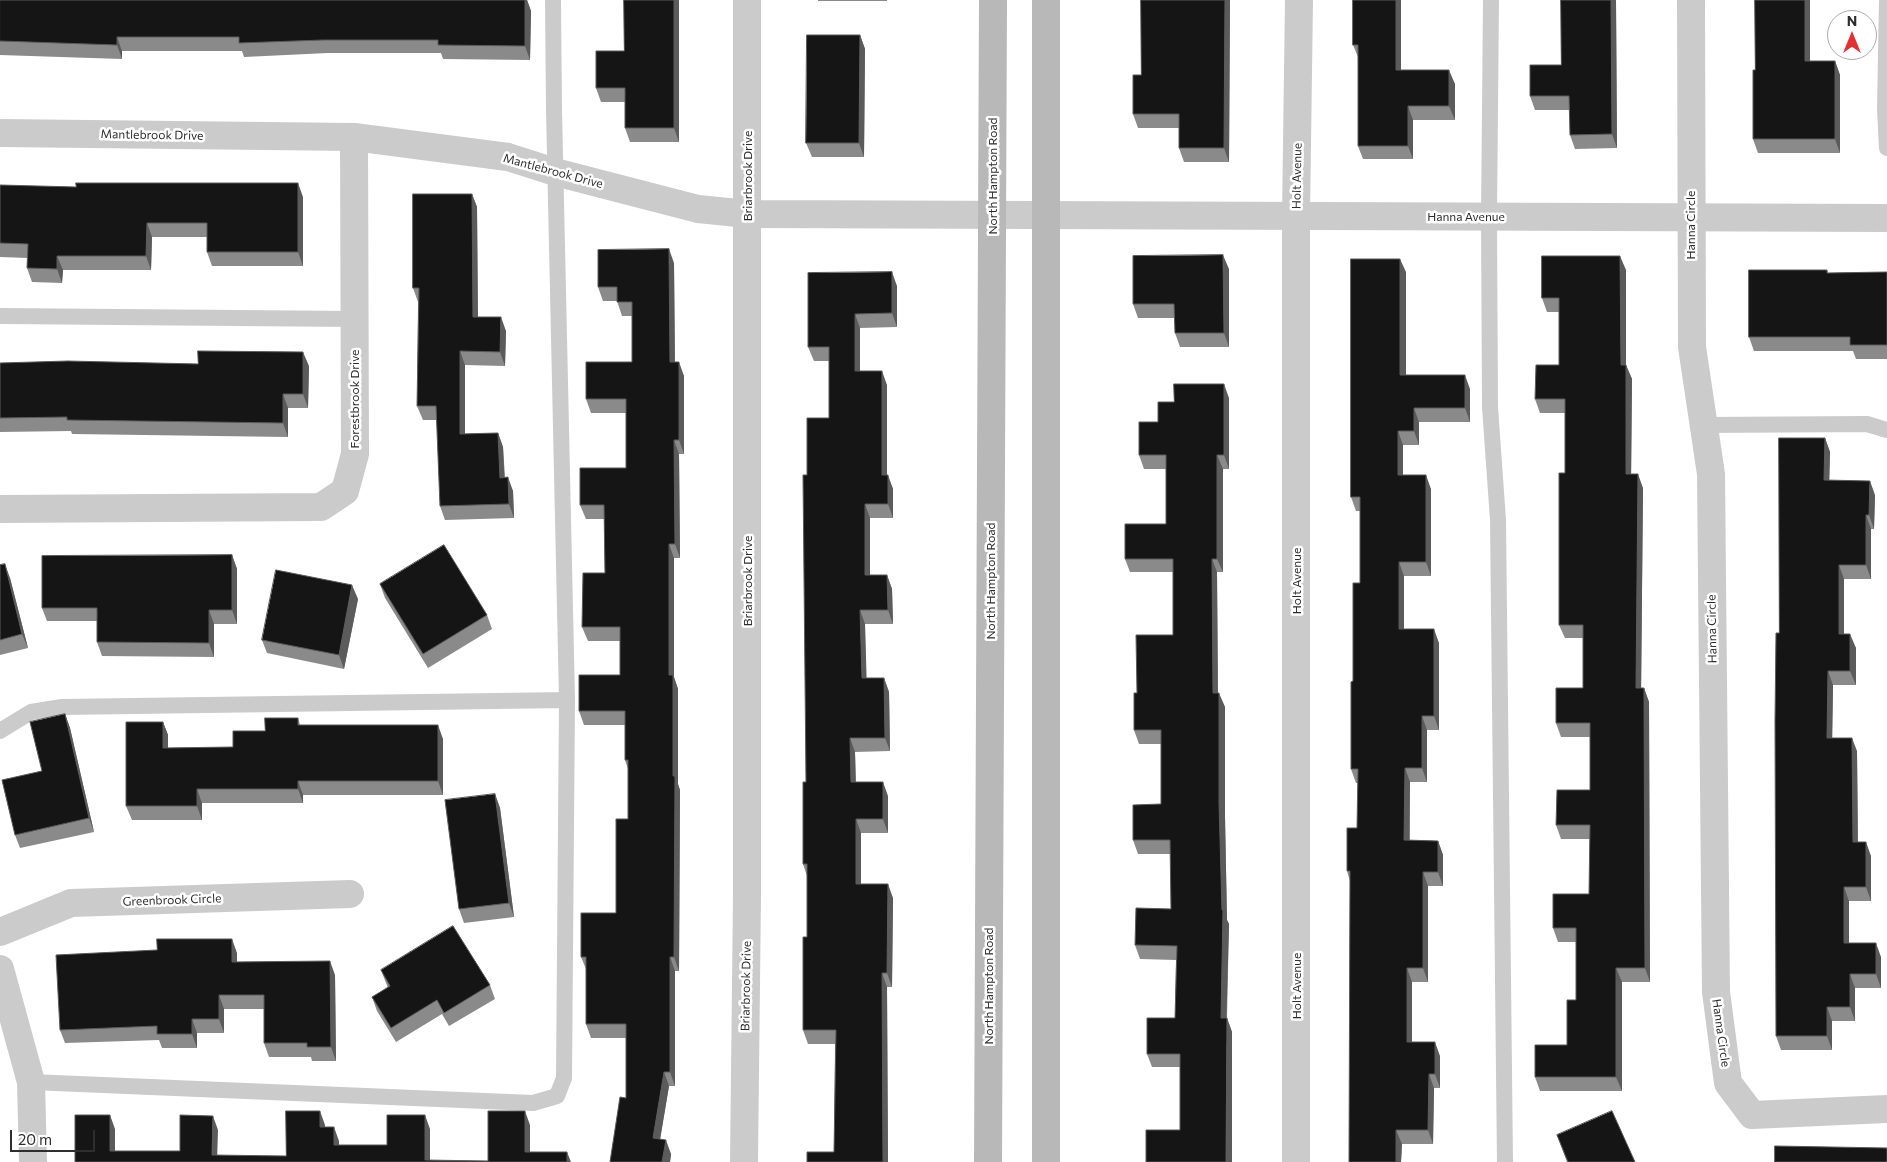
<!DOCTYPE html>
<style>
body{margin:0}
#map{position:relative;width:1887px;height:1162px;overflow:hidden;background:#fff;font-family:Commissioner,sans-serif}
canvas{display:block}
.north{position:absolute;left:1827px;top:10px;width:50px;height:50px;box-sizing:border-box;background:#fff;border:1px solid #ababab;border-radius:50%;rotate:0deg;font-size:14px;font-weight:700;line-height:20px;text-align:center;color:#2e2e2e}
.north::after{content:'';display:block;margin:auto;width:18px;height:22px;background:#e53032;clip-path:polygon(50% 0,100% 100%,50% 72%,0 100%)}
.scale{position:absolute;left:10px;top:1130px;width:85px;height:22px;box-sizing:border-box;border:2px solid #2e2e2e;border-top:0;padding-left:6px;font-size:15px;line-height:18px;white-space:nowrap;color:#2e2e2e;-webkit-text-stroke:4px #fff;paint-order:stroke}
</style>
<div id="map">
<canvas width="1887" height="1162"></canvas>
<div class="north">N</div>
<div class="scale">20 m</div>
</div>
<script>
const ctx = document.querySelector('canvas').getContext('2d');
ctx.lineJoin = 'round';
function trace(path, color, width, dash) { ctx.strokeStyle = color; ctx.lineWidth = width; ctx.lineCap = dash ? 'butt' : 'round'; ctx.setLineDash(dash || []); ctx.stroke(path); }
function fillPath(path, color) { ctx.fillStyle = color; ctx.fill(path, 'evenodd'); }
function drawText(font, color, halo, rows, align = 'center') {
  ctx.font = font + ' Commissioner,sans-serif'; ctx.lineWidth = 5; ctx.setLineDash([]); ctx.textBaseline = 'middle'; ctx.strokeStyle = halo; ctx.fillStyle = color; for (const [text, x, y, turn = 0] of rows) {
    ctx.save(); ctx.translate(x, y); ctx.rotate((+turn || 0) * Math.PI / 180); ctx.textAlign = isNaN(turn) ? turn : align; if (halo) ctx.strokeText(text, 0, 0); ctx.fillText(text, 0, 0); ctx.restore();
  }
}
const service = new Path2D(`
 M1491,0L1489,217L1490,407L1498,520L1505,1162
 M1887,0L1885,109L1887,148
 M0,316L355,319
 M1704,425L1867,424L1887,430
 M0,731L31,712L62,707L567,700
 M31,1082L533,1103L557,1096L564,1078L567,700L554,110L553,0`);
const minor = new Path2D(`
 M1691,0L1692,347L1711,474L1716,992L1728,1083L1752,1115L1887,1109
 M0,509L321,507L345,491L355,454L354,137
 M0,932L71,903L350,894
 M0,969L31,1082L33,1162
 M744,1162L747,895V0
 M1296,1162V216L1299,0`);
const tertiary = new Path2D(`
 M0,133L354,137L508,157L555,172L698,209L748,214L1887,218`);
const secondary = new Path2D(`
 M1046,0V1162
 M988,1162L993,0`);
const wall = new Path2D(`
 M0,0H527L531,11L530,60L443,59L441,53H328L244,57L242,51H122V59L0,55Z
 M624,0H679V142H630L625,128V102H601L596,88L624,51Z
 M818,0H887V1H818Z
 M1230,0L1229,162H1184L1179,148V128H1138L1133,114L1141,75Z
 M1401,0V70L1455,84V120H1413V159H1363L1358,146V57L1353,45Z
 M1616,0L1617,148L1575,149L1570,135V110H1535L1530,96L1561,65Z
 M1810,0V61H1835L1840,75V153H1758L1753,139L1755,70Z
 M860,35L865,49L864,157H812L806,143Z
 M0,185L303,197V266H212L207,252V237H152L151,270H63L62,283L32,282L27,268L28,258L0,257Z
 M472,194L477,207L478,317L506,331L505,366L465,365V434L498,433L503,447L505,477L513,491L514,518L445,520L440,506L437,420H423L417,406L418,302L413,288Z
 M674,263L675,362L684,376V454H679L680,558H674V677L678,689V784L680,790L679,971H675V1086H669L660,1139L671,1154L670,1162H610L626,1098V1038H591L586,1024V969L581,957L616,913L628,819V769L625,760V725H584L579,711L620,675V641H588L582,627L605,573L604,519H586L580,505L626,468V413H591L586,399L632,362V316H622L617,301H603L598,287Z
 M1229,269V347H1180L1175,333V318H1138L1133,304Z
 M1626,270V365L1632,379L1631,474L1643,488L1641,688H1644L1649,702L1650,982H1622V1091H1540L1535,1077L1567,1045L1576,1000V942H1558L1553,928L1589,894L1590,839H1561L1556,825L1590,790V737H1561L1556,723L1583,688V638H1565L1559,625L1565,473V413H1540L1535,399L1559,365V312H1547L1542,298Z
 M1827,270L1828,273L1887,272V359H1856L1853,351H1754L1749,337Z
 M1406,272V375L1470,389V422H1419V445H1403V475L1431,489V576H1404V629L1439,643V730H1427V782H1410V840L1438,841L1443,855V886H1428V982H1412V1042L1440,1056V1088H1434L1433,1144H1402L1401,1162H1349L1350,881L1347,871L1357,828L1358,783H1356L1351,769L1353,681L1360,583V511H1356L1351,497Z
 M808,273L897,286V327L860,328V371L887,385V475L893,489V518H870V575H887L892,589L893,624H865L866,678H884L889,692L890,751L855,752L856,782L888,796V833H861V884L893,898L892,987H887L888,1162H807L834,1152L835,1044H808L803,1030L807,937V876L803,864L806,782L807,475L829,418V361H814L808,347Z
 M0,363L309,366L308,408H288V437L72,434L71,431L0,432Z
 M1229,398V469H1223V572H1217L1218,693L1225,707V817L1227,920L1229,924L1227,1018L1232,1032L1180,1130V1067H1152L1147,1054L1175,1018L1176,960L1140,959L1135,945L1171,909V854H1138L1133,840L1161,804V744H1139L1134,730L1137,693L1173,635V572H1130L1125,559L1166,524V469H1144L1139,455L1158,422L1174,402Z
 M1825,438L1830,452L1829,481L1875,495L1874,529H1871V579H1844V634L1856,648V685H1833L1832,738L1857,751L1858,842L1871,856V901H1849V943L1881,957V988H1855V1021H1832V1050H1781L1776,1036L1779,633Z
 M232,555L237,569V624H214V657L102,656L97,642V621H47L42,608Z
 M0,565L10,578L28,648L0,655Z
 M380,584L487,615L492,629L428,668L385,598Z
 M358,599L344,669L267,653L262,640Z
 M65,714L70,728L94,832L20,848L15,835Z
 M298,718L300,725L443,739V795H303V803H202V820H132L126,806L163,722L168,735V748L233,747L265,731Z
 M495,794L500,808L514,917L464,923L459,909Z
 M237,953V962L335,975L336,1061H312L311,1057H269L264,1043V1009H224V1033H197V1048H162L159,1040L65,1043L60,1030Z
 M381,970L490,985L495,999L449,1026L442,1014L396,1042L377,1011L372,997L388,988Z
 M1557,1135L1635,1162H1567Z`);
const shadedWall = new Path2D(`
 M525,0H527L531,11L530,60L525,46Z
 M674,0H679V142L674,128Z
 M1225,0H1230L1229,162L1224,148Z
 M1396,0H1401V84L1396,70Z
 M1611,0H1616L1617,148L1612,134Z
 M1805,0H1810V75L1805,61Z
 M860,35L865,49L864,157L859,143Z
 M117,37L122,51V59L117,45Z
 M1835,61L1840,75V153L1835,139Z
 M1449,70L1455,84V120L1449,106Z
 M1408,106L1413,120V159L1408,146Z
 M298,183L303,197V266L298,252Z
 M472,194L477,207L478,331L473,317Z
 M147,223L152,237L151,270L146,256Z
 M669,249L674,263L675,376L670,362Z
 M1223,255L1229,269V347L1224,333Z
 M57,256L63,270L62,283L57,269Z
 M1620,256L1626,270V379L1621,365Z
 M1400,259L1406,272V389L1400,375Z
 M892,272L897,286V327L892,313Z
 M855,314L860,328V385L855,371Z
 M501,317L506,331L505,366L500,352Z
 M460,351L465,365V448L460,434Z
 M303,352L309,366L308,408L303,394Z
 M679,362L684,376V454L679,440Z
 M1626,365L1632,379L1631,488L1626,474Z
 M882,371L887,385V489L882,475Z
 M1465,375L1470,389V422L1465,408Z
 M1224,384L1229,398V469L1224,455Z
 M283,394L288,408V437L283,423Z
 M1414,408L1419,422V445L1414,431Z
 M1398,431L1403,445V489L1398,475Z
 M498,433L503,447L505,491L500,478Z
 M1825,438L1830,452L1829,494L1824,480Z
 M674,440L679,454L680,558L675,544Z
 M1217,455L1223,469V572L1217,559Z
 M1638,474L1643,488L1641,702L1636,688Z
 M888,475L893,489V518L888,504Z
 M1426,475L1431,489V576L1426,562Z
 M508,477L513,491L514,518L509,504Z
 M1870,481L1875,495L1874,529L1869,515Z
 M865,504L870,518V589L865,575Z
 M1866,515L1871,529V579L1866,565Z
 M669,544L674,558V677L678,689V784L680,790L679,971L674,957L673,776L669,675Z
 M232,555L237,569V624L232,610Z
 M1212,559L1217,572L1218,707L1213,693Z
 M1399,562L1404,576V643L1399,629Z
 M5,564L10,578L28,648L22,634Z
 M1839,565L1844,579V648L1839,634Z
 M887,575L892,589L893,624L888,610Z
 M352,585L358,599L344,669L339,655Z
 M209,610L214,624V657L209,643Z
 M860,610L865,624L867,692L862,678Z
 M1434,629L1439,643V730L1434,716Z
 M1850,634L1856,648V685L1850,671Z
 M1828,671L1833,685L1832,752L1827,738Z
 M884,678L889,692L890,751L885,738Z
 M1644,688L1649,702L1650,982L1645,968Z
 M1219,693L1225,707V817L1227,920L1229,924L1226,1032L1221,1018L1222,910L1219,803Z
 M65,714L70,728L94,832L89,818Z
 M1422,716L1427,730V782L1422,768Z
 M163,722L168,735V762L163,748Z
 M438,725L443,739V795L438,781Z
 M850,738L855,752L856,796L851,782Z
 M1852,738L1857,751L1858,856L1853,842Z
 M1405,768L1410,782L1409,854L1404,840Z
 M298,781L303,795V803L298,789Z
 M883,782L888,796V833L883,819Z
 M197,789L202,803V820L197,806Z
 M495,794L500,808L514,917L509,903Z
 M856,819L861,833V898L856,884Z
 M1438,841L1443,855V886L1438,872Z
 M1866,842L1871,856V901L1866,887Z
 M1423,872L1428,886V982L1423,968Z
 M888,884L893,898L892,987L887,973Z
 M1844,887L1849,901V957L1844,943Z
 M232,939L237,953V976L232,962Z
 M1876,943L1881,957V988L1876,974Z
 M670,957L675,971V1086L670,1072Z
 M330,961L335,975L336,1061L331,1047Z
 M1407,968L1412,982V1056L1407,1042Z
 M1616,968L1622,982V1091L1616,1077Z
 M882,973L887,987L888,1162H883Z
 M1850,974L1855,988V1021L1850,1007Z
 M219,995L224,1009V1033L219,1019Z
 M1827,1007L1832,1021V1050L1827,1036Z
 M1227,1018L1232,1032V1162H1226Z
 M192,1019L197,1033V1048L192,1034Z
 M1435,1042L1440,1056V1088L1435,1074Z
 M664,1072L669,1086L658,1152L653,1138Z
 M1429,1074L1434,1088L1433,1144L1428,1130Z
 M320,1111L325,1125V1141L320,1127Z
 M525,1111L530,1125V1162L525,1152Z
 M110,1115L115,1129V1162L110,1151Z
 M425,1115L430,1129V1162L425,1160Z
 M213,1116L218,1130L217,1162L212,1155Z
 M334,1127L339,1141V1159L334,1145Z
 M1396,1130L1402,1144L1401,1162H1396Z
 M666,1140L671,1154L670,1162H662Z
 M567,1152L571,1162H567Z`);
const building = new Path2D(`
 M0,0H525V46L438,45V40H323L239,43V37H117V45L0,41Z
 M624,0H674V128H625V88H596V51H624Z
 M1141,0H1225L1224,148H1179V114H1133V75H1141Z
 M1353,0H1396V70H1449V106H1408V146H1358V45H1353Z
 M1561,0H1611L1612,134L1570,135L1569,96H1530V65H1561Z
 M1755,0H1805V61H1835V139H1753V70H1755Z
 M807,35H860L859,143H806Z
 M76,183H298V252H207V223H147L146,256H57V269L27,268L28,244L0,243V185L76,187Z
 M413,194H472L473,317H501L500,352L460,351V434L498,433L500,478L508,477L509,504L440,506L436,406H417L419,288H413Z
 M669,249L670,362H679V440H674L675,544H669V675H673V776H675L674,957H670V1072H664L653,1138L666,1140L662,1162H610L620,1097L626,1098V1024H586V957H581V913H616V819H628V760H625V711H579V675H620V627H582L583,573H605L604,505H580V468H626V399H586V362H632V302H617V287H598V250Z
 M1223,255L1224,333H1175L1174,304H1133V256Z
 M1542,256H1620L1621,365H1626V474H1638L1636,688H1644L1645,968H1616V1077H1535V1045H1567V1000H1576V928H1553V894H1589L1590,825H1556L1557,790H1590V723H1556V688H1583V625H1559V473H1565V399H1535L1536,365H1559V298H1542Z
 M1351,259H1400V375H1465V408H1414V431H1398V475H1426V562H1399V629H1434V716H1422V768H1405L1404,840L1438,841V872H1423V968H1407V1042H1435V1074H1429L1428,1130H1396V1162H1349L1350,871H1347V828H1357L1358,769H1351V682L1353,681V583H1360V497H1351Z
 M1749,270H1827V273L1887,272V345H1850V337H1749Z
 M892,272V313L855,314V371H882V475H888V504H865V575H887L888,610H860L862,678H884L885,738H850L851,782H883V819H856V884H888L887,973H882L883,1162H807V1152H834L836,1030H803V937H807V864H803V782H806L803,475H807V418H829V347H808V273Z
 M198,351L303,352V394H283V423L67,420V417L0,418V363L68,361L198,364Z
 M1174,384H1224V455H1217V559H1212L1213,693H1219V803L1222,910H1223L1221,1018H1227L1226,1162H1146V1130H1180V1054H1147V1018H1175L1177,946L1135,945L1136,908L1171,909L1170,840H1133V805L1161,804V730H1134V693H1137L1136,635H1173V559H1125V524H1166V455H1139V422H1158V402H1174Z
 M1779,438H1825L1824,480L1870,481L1869,515H1866V565H1839V634H1850V671H1828L1827,738H1852L1853,842H1866V887H1844V943H1876V974H1850V1007H1827V1036H1776L1775,721L1776,633H1779Z
 M444,545L487,615L423,654L380,584Z
 M232,555V610H209V643L97,642V608H42V556Z
 M5,564L22,634L0,640V565Z
 M276,570L352,585L339,655L262,640Z
 M65,714L89,818L15,835L2,780L42,771L30,722Z
 M265,718H298V725H438V781H298V789H197V806H126V722H163V748L233,747V731H265Z
 M495,794L509,903L459,909L445,800Z
 M453,926L490,985L444,1013L437,1000L391,1028L372,997L390,986L381,970Z
 M157,939H232V962L330,961L331,1047H307V1043H264V995H219V1019H192V1034H157V1026L60,1030L56,955L157,950Z
 M286,1111H320V1127H334V1145H387V1115H425V1160L488,1161V1111H525V1152H567V1162H75V1115H110V1151H180V1115L213,1116L212,1155L286,1156Z
 M1612,1111L1635,1162H1568L1557,1135Z
 M1775,1146L1887,1148V1162H1775Z`);
const streetNames = [
 ["Mantlebrook Drive",152,135,1],
 ["Mantlebrook Drive",553,171,15],
 ["Briarbrook Drive",748,176,-90],
 ["North Hampton Road",993,176,-90],
 ["Holt Avenue",1297,176,-89],
 ["Hanna Avenue",1466,217],
 ["Hanna Circle",1691,225,-90],
 ["Forestbrook Drive",355,399,-90],
 ["Briarbrook Drive",748,581,-90],
 ["North Hampton Road",991,581,-90],
 ["Holt Avenue",1297,581,-90],
 ["Hanna Circle",1712,629,-91],
 ["Greenbrook Circle",172,900,-2],
 ["Briarbrook Drive",746,986,-89],
 ["North Hampton Road",989,986,-90],
 ["Holt Avenue",1297,986,-90],
 ["Hanna Circle",1721,1033,82]
];
trace(service, '#cbcbcb', 16);
trace(minor, '#cbcbcb', 28);
trace(tertiary, '#cbcbcb', 28);
trace(secondary, '#b8b8b8', 28);
fillPath(wall, '#8a8a8a');
fillPath(shadedWall, '#5b5b5b');
fillPath(building, '#151515');
trace(building, '#5b5b5b', 1);
drawText('12px', '#2e2e2e', '#fff', streetNames);
</script>
